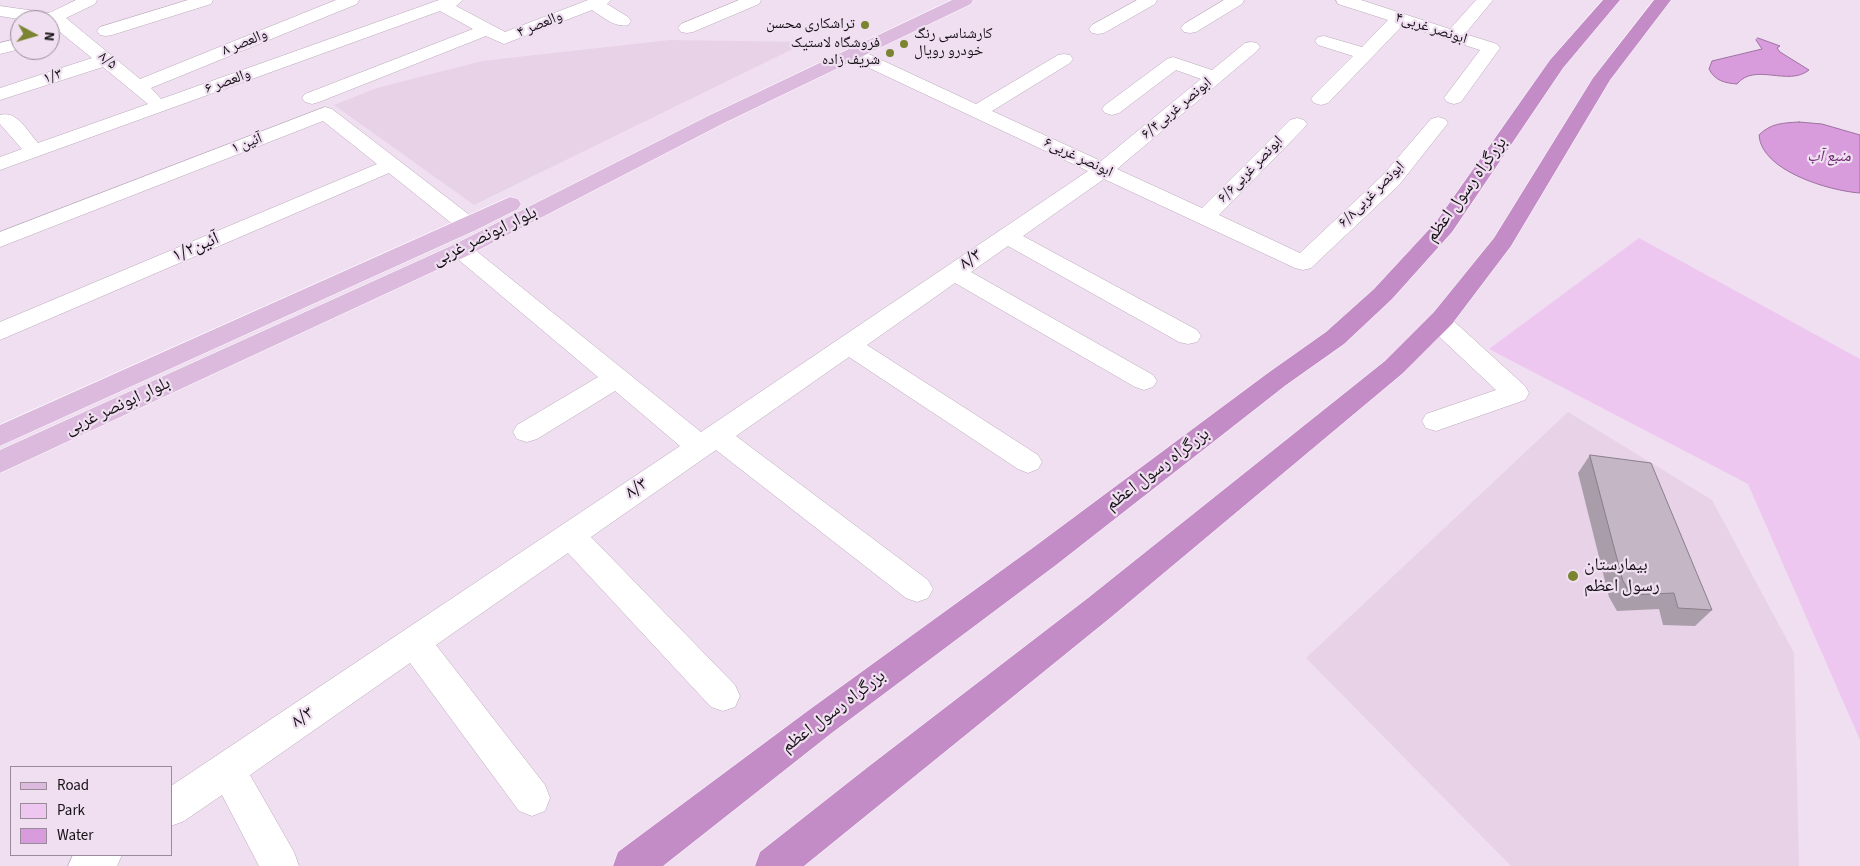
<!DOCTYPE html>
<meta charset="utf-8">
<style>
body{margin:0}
#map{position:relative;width:1860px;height:866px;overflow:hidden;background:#efdff0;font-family:"Source Sans 3",sans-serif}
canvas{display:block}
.legend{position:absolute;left:10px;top:766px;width:162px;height:90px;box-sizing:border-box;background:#efdff0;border:1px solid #988c99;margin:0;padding:6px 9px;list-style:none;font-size:15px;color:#161016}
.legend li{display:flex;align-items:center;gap:10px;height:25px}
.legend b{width:25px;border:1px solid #988c99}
.north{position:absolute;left:10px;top:10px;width:50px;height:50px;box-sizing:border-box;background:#efdff0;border:1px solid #988c99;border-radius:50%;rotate:96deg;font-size:14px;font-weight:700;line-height:20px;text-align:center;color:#161016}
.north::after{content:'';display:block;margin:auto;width:18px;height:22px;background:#7b8430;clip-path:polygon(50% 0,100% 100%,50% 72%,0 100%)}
</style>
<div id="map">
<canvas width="1860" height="866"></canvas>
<ul class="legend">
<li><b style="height:6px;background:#dbbadd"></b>Road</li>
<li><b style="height:14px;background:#eec7f0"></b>Park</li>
<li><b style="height:14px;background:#d89cdc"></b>Water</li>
</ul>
<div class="north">N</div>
</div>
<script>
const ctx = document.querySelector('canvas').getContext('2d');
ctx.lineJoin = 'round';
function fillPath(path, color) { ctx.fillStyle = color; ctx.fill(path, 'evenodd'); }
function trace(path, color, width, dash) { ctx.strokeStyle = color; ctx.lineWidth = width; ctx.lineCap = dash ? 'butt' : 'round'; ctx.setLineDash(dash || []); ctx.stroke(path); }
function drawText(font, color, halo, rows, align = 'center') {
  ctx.font = font + ' "Source Sans 3","Noto Naskh Arabic",sans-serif'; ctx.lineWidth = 4.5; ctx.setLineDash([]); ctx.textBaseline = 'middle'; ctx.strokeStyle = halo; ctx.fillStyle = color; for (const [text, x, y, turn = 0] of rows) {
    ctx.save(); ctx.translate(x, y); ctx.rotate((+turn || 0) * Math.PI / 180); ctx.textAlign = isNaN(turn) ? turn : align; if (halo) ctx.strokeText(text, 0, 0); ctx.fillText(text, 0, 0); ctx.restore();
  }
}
const built = new Path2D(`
 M670,40L807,42L474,205L334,105L377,88L482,61Z
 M1568,412L1712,500L1794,653L1799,866H1511L1306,658Z`);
const green = new Path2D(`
 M1639,238L1860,359V740L1748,484L1489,349Z`);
const water = new Path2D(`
 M1758,38L1780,46L1777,48L1780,52L1809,70C1788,87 1755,62 1737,84C1725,83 1715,81 1709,69L1712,61L1762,49L1756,40Z
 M1799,122L1822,124L1860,135V193C1830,191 1761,171 1759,135C1771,123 1783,123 1799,122Z`);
const minor = new Path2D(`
 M76,0H97L95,4L66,18L140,79L336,0H359L357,4L151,88L161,99L439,0H463L456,6L505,32L588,0H611L607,4L628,17L631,21L628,25C615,28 603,17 592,10L504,44L486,36L319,102L312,104L305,102L302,98L305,94L473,29L440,11L0,170V157L22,149L0,124V115C17,110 28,132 38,143L148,104L103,67L0,100V88L92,58L50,24V20H25L0,16V6L49,13Z
 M188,0H213L211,4L112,35L106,36L100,35L97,31L100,27Z
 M739,0H761L759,4L693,32L687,33L681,32L678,28L681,24Z
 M1137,0H1157L1155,4L1104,33L1098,34L1092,33L1089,29L1092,25Z
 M1224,0H1244L1242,4L1196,32L1190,33L1184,32L1181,28L1184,24Z
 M1336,0H1361L1450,29L1476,0H1493L1465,34L1497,44L1500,48L1461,102L1454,104L1447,102L1444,98L1480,50L1403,25L1328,103L1321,105L1314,103L1311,99L1314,95L1353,56L1318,45L1315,41L1318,37L1324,36L1362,47L1388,20L1338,4Z
 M20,38V49L0,54V43Z
 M1251,42L1257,43L1260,47L1257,51L1117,169L1202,208L1290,120L1297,118L1304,120L1307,124L1304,128L1219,215L1300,253L1383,175L1431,119L1438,117L1445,119L1448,123L1399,185L1311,268L1303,270L1295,268L1104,179L1023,236L1197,330L1201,336L1197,342L1188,344L1179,342L1008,246L971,272L1153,375L1157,381L1153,387L1144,390L1135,387L955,283L867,345L1038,455L1042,462L1038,469L1028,473L1018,469L849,357L736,436L928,580L933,589L928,598L917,602L906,598L716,450L591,537L735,685L740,696L735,707L723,711L711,707L568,553L436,645L545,785L550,798L545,811L532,816L519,811L410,663L250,775L294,852L299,866H259L222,795L184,821L171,826V786L680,446L615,391L537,439L527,442L517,439L513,432L517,425L598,377L453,255L450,250L453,245L461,243L469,245L701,432L1088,171L848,58L845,54L848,50L854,49L860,50L976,104L1058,55L1064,54L1070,55L1073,59L1070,63L992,111L1101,161L1201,79L1176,70L1119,113L1112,115L1105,113L1102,109L1105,105L1167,59L1173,57L1212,70L1245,43Z
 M325,107L332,109L476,220L479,225L476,230L468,232L460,230L389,173L0,340V322L377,164L323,121L0,247V232Z
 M1439,314L1448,316L1525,386L1529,393L1525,400L1436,431L1426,428L1422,421L1426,414L1496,390L1430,328L1427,322L1430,316Z
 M73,855H122L117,866H68Z`);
const major = new Path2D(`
 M952,0H973L971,4L722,124L469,255L0,473V450L453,245L708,116Z
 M510,197L518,199L521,204L518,209L476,230L0,446V425Z`);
const highway = new Path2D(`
 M1603,0H1620L1563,68L1452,232L1392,299L1344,344L1286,385L1056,565L833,732L663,866H613L618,852L809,710L1034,547L1268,373L1326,332L1374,289L1436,222L1550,60Z
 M1654,0H1671L1610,80L1511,246L1452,324L1403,373L1110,618L804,866H755L760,852L868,767L1088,598L1385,361L1434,312L1494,238L1593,78Z`);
const wall = new Path2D(`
 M1590,455L1712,610L1695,626L1663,625L1659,609L1617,611L1609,597L1578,473Z`);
const building = new Path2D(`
 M1590,455L1651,463L1712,610L1678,608L1674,593L1631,595L1623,581Z`);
const markers = [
 [865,25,5,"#7b8430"],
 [904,44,5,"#7b8430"],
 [890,53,5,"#7b8430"],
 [1573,576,6,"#7b8430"]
];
const farStreetnames = [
 ["والعصر ۴",540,25,-22],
 ["۴ابونصر غربی",1431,29,18],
 ["والعصر ۸",245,43,-22],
 ["۸/۵",107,61,40],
 ["۱/۳",53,77,-18],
 ["والعصر ۶",228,82,-20],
 ["۶/۴ابونصر غربی",1177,109,-40],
 ["آئین ۱",247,144,-21],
 ["۶ابونصر غربی",1078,158,25],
 ["۶/۶ابونصر غربی",1251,170,-46],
 ["۶/۸ابونصر غربی",1372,195,-45]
];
const farPoinames = [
 ["تراشکاری محسن",855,25],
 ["کارشناسی رنگ",914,35,"left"],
 ["خودرو رویال",914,52,"left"],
 ["فروشگاه لاستیک",880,44],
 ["شریف زاده",880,61]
];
const farWaternames = [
 ["منبع آب",1829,157]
];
const streetNames = [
 ["بزرگراه رسول اعظم",1467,190,-54],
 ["بلوار ابونصر غربی",485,237,-26],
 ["۱/۲آئین",196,248,-23],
 ["۸/۳",971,260,-34],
 ["بلوار ابونصر غربی",118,407,-25],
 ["بزرگراه رسول اعظم",1158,470,-37],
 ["۸/۳",637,489,-34],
 ["بزرگراه رسول اعظم",834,712,-37],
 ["۸/۳",303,718,-34]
];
const poiNames = [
 ["بیمارستان",1584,566],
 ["رسول اعظم",1584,587]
];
fillPath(built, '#e8d2e8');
fillPath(green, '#eec7f0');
fillPath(water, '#d89cdc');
trace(water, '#9e72a1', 1);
trace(minor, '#b9a9b9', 1);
trace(major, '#fff', 1);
trace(highway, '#fff', 1);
fillPath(minor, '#fff');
fillPath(major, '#dbbadd');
fillPath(highway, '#c38cc6');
fillPath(wall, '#a99daa');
fillPath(building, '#c5b6c6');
trace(building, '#8a7f8b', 1);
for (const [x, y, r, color] of markers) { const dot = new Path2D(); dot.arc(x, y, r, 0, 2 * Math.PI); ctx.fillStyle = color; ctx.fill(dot); trace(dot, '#efdff0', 2); }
drawText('15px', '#161016', '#efdff0', farStreetnames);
drawText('15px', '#161016', '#efdff0', farPoinames, 'right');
drawText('italic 16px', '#6e2773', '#efdff0', farWaternames);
drawText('18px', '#161016', '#efdff0', streetNames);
drawText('18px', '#161016', '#efdff0', poiNames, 'left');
</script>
